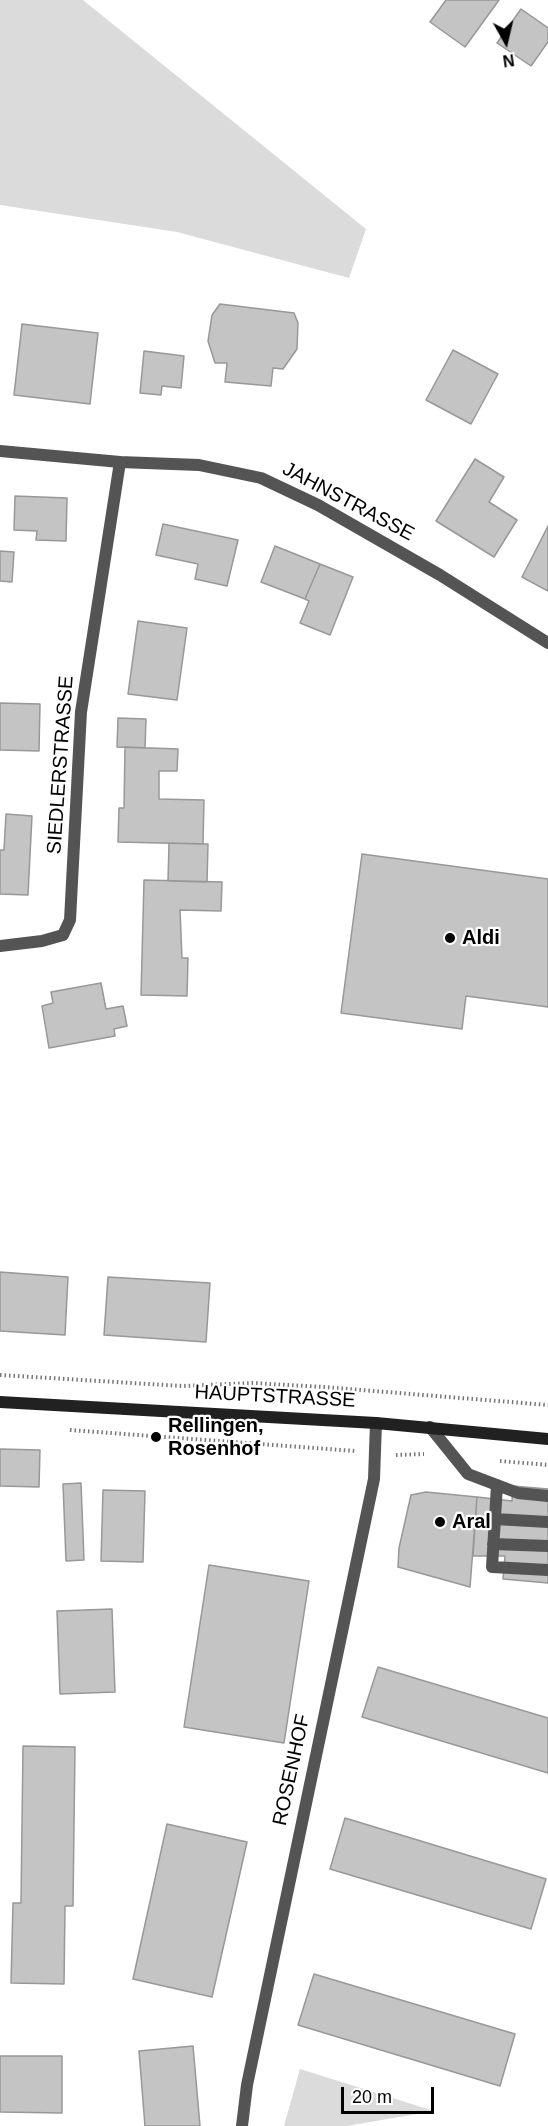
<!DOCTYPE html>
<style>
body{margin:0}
#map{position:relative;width:548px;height:2126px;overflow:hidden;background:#fff;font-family:Helvetica,sans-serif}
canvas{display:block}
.north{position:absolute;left:476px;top:12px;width:60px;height:60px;-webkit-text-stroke:4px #fff;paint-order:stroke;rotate:172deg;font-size:16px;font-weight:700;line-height:24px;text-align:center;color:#000}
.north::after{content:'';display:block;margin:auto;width:21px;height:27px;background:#000;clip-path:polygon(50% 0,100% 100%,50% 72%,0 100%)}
.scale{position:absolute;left:341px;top:2087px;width:93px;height:27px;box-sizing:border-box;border:3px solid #000;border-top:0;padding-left:8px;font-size:18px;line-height:21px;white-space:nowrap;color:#000;-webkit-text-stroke:4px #fff;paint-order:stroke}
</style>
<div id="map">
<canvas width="548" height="2126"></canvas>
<div class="north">N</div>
<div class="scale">20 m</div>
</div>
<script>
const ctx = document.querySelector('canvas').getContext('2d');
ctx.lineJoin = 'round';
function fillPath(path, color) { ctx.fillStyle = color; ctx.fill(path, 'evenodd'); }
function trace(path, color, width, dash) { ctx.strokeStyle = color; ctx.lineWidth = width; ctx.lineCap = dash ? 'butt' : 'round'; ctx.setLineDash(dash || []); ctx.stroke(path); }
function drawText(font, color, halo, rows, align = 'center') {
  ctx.font = font + ' Helvetica,sans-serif'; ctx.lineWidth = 4.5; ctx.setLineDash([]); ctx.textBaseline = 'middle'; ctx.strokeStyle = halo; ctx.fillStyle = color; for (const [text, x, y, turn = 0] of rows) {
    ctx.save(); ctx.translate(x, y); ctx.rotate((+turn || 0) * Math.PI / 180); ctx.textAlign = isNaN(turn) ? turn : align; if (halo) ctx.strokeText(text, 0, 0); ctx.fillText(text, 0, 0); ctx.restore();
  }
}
const green = new Path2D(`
 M0,0H83L366,229L349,278L177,232L0,205Z
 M300,2069L434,2111L347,2126H284Z`);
const building = new Path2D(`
 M446,0H499L465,47L430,22Z
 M521,9L548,28V42L531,66L497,43Z
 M220,304L294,313L298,323L297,349L283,369L273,368L271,386L225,382L227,363H215L208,341L212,315Z
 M22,324L98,333L90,404L14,395Z
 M453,350L498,374L471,424L426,400Z
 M144,351L184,356L181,388L162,386L161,395L140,393Z
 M475,459L504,477L489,502L517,520L494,557L436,521Z
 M15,496L67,498L66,541L36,540L37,531L14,530Z
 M163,524L238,540L227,586L195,579L198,564L156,555Z
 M548,526V591L522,577Z
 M275,546L320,564L305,599L261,582Z
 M0,551L14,552L12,582L0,581Z
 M320,564L353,577L330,635L300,623L309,601L305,599Z
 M138,621L187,628L177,700L128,694Z
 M0,703L40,704L39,751L0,750Z
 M118,718L146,719L145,748L117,747Z
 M125,747L178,749L177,771H159V799L204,800L203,844L118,842L119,808H124Z
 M6,814L32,816L28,895L0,894V850H4Z
 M169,843L208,844L207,882L168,881Z
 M362,854L548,879V1007L466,996L462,1029L341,1013Z
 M144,880L222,882L221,911L180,910L182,958H188L187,996L141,995Z
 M101,983L106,1009L123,1006L127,1026L114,1029L115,1036L49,1048L42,1006L53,1003L51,992Z
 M0,1272L68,1277L65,1335L0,1331Z
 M108,1277L210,1283L206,1342L104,1335Z
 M0,1449L40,1450L39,1487L0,1486Z
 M81,1483L84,1560L66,1561L63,1484Z
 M513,1486L548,1489V1583L503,1579L505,1556H473L477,1497L512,1501Z
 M103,1490L145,1491L143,1562L101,1561Z
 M426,1492L477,1497L470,1587L398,1567L399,1548L411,1495Z
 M209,1565L309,1581L284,1743L184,1727Z
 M112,1609L115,1692L60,1694L57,1611Z
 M378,1667L548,1718V1773L362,1717Z
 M23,1746L75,1747L73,1906H65L64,1984L11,1983L13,1903H21Z
 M345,1818L546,1879L531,1929L330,1869Z
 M167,1824L247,1842L212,1997L133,1979Z
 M314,1974L515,2034L500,2086L298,2025Z
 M193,2046L200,2126H145L139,2051Z
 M0,2056H62V2113L0,2112Z`);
const path = new Path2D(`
 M0,1375L182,1386L254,1383L324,1387L548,1405
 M70,1430L355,1451
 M396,1455L424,1454
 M500,1461L548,1465`);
const service = new Path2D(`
 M430,1427L468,1474L518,1493L548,1496
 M497,1485L492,1567L548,1570
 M495,1519L548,1522
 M493,1544L548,1546`);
const minor = new Path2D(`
 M0,451L120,462L199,465L261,478L318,505L440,575L548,643
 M0,946L42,941L63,935L70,920L81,712L120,462
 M242,2126L247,2085L374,1479L376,1423`);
const secondary = new Path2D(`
 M0,1402L376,1423L548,1439`);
const markers = [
 [450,938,6,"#000"],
 [156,1437,6,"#000"],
 [440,1522,6,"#000"]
];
const streetNames = [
 ["JAHNSTRASSE",348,502,28],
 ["SIEDLERSTRASSE",61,765,-86],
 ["HAUPTSTRASSE",275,1397,3],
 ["ROSENHOF",292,1770,-78]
];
const poiNames = [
 ["Aldi",462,938],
 ["Rellingen,",168,1426],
 ["Rosenhof",168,1449],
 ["Aral",452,1522]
];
fillPath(green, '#dbdbdb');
fillPath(building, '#c4c4c4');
trace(building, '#989898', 1.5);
trace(path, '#767676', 4, [1.5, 3]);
trace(service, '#545454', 12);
trace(minor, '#545454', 12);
trace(secondary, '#212121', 12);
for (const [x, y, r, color] of markers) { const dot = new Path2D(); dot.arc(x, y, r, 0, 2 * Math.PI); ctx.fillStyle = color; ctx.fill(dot); trace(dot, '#fff', 2); }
drawText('20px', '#000', '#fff', streetNames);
drawText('bold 20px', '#000', '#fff', poiNames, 'left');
</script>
